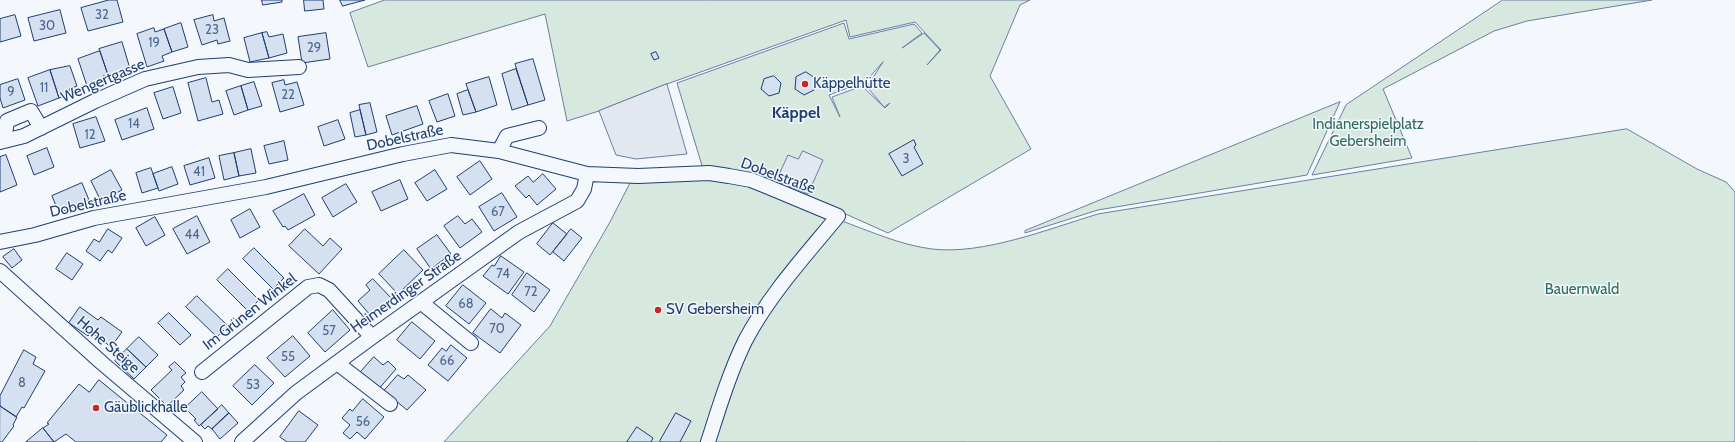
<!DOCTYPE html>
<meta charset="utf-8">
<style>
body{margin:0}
canvas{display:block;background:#f4f7fb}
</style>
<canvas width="1735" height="442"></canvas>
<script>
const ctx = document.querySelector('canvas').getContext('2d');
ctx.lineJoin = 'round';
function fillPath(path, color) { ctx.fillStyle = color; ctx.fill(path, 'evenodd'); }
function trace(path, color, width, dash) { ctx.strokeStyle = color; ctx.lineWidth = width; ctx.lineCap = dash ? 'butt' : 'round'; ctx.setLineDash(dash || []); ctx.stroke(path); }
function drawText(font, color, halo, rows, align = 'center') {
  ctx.font = font + ' Cabin,sans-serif'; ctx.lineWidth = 3; ctx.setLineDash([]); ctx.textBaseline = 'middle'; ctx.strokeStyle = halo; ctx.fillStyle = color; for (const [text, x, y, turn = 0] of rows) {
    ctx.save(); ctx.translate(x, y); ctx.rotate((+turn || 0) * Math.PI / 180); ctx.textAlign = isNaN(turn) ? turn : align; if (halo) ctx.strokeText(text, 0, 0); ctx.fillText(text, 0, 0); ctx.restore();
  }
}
const green = new Path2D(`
 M385,0H1030L1020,5L990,76L1031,149L888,233L839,211L703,169L677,83L844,23L849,39L914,24L922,33L902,48L924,33L940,50L927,65L941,50L915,22L850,37L846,20L667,84L599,111L567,121L545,14L368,67L350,13ZM883,62L867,87L884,107L890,103L885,108L862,86L832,97L840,117L829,95L866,81Z
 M1503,0H1652L1527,21L1494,31L1383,89L1412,158L1312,175L1346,105Z
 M1340,102L1307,175L1098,210L1025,233V231Z
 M1627,129L1697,169L1726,182L1735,192V442H712L719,420L760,322L839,220C870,231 900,245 932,249C984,255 1048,229 1098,214Z
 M719,177L746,182L830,220C801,255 768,288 744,328C724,362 714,404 701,442H444L550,326L610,222L631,181Z`);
const parking = new Path2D(`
 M667,84L687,154L636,159L616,155L599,111Z
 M803,151L823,160L808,194L776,181L788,155L798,159Z`);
const building = new Path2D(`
 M109,0H117L123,22L88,31L81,8Z
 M262,0H282V2L263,5Z
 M304,0H323L324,9L305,11Z
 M340,0H365L343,6Z
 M60,10L66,33L34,41L28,18Z
 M15,15L21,36L0,42V19Z
 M213,15L214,21L224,18L230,41L218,44L217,40L202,45L194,20Z
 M181,23L188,47L172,52L164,29Z
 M154,28L155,32L164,29L172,52L162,56L164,61L147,67L137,34Z
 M267,32L269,37L283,34L287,53L269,58L262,33Z
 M262,33L269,58L250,62L244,38Z
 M326,33L330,59L302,63L298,37Z
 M122,42L131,72L115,76L114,73L108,75L99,49Z
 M100,51L108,75L103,76L104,80L87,86L78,59Z
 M656,52L659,58L654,60L651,54Z
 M533,59L545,100L528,105L515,64Z
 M70,66L77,86L69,89L71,94L59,98L50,70Z
 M516,69L528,105L512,110L502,74Z
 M50,70L59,98L38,106L28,78Z
 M806,72L815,78L814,90L804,95L795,89L796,77Z
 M774,76L781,83L779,93L769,96L761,89L764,79Z
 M489,77L497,105L476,112L466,84Z
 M206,78L212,102L219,100L223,114L198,121L188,83Z
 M18,79L25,100L3,108L0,98V85Z
 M284,80L285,85L297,82L304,105L280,112L272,83Z
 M254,82L262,106L248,110L241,86Z
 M241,86L248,110L234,115L226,91Z
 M173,87L181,113L163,119L154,93Z
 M468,90L476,112L463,115L457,94Z
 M448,94L455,116L437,122L429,101Z
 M370,103L377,132L366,135L359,105Z
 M417,106L423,124L392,135L386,116Z
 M147,108L154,129L122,140L115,120Z
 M360,110L366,135L355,137L350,113Z
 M96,117L105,141L80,148L73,124Z
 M338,120L345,139L324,146L318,127Z
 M914,140L916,145L914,147L923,164L902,176L889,154Z
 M284,141L288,160L269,164L264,146Z
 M47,148L54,167L34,175L27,156Z
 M251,149L256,173L239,176L234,153Z
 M234,153L239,176L224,180L219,156Z
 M6,155L17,185L0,192V157Z
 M209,158L215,178L190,185L184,166Z
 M480,161L492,179L470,195L457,177Z
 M172,167L178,184L159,191L153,174Z
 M151,168L158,188L142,193L136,173Z
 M111,170L122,190L101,201L91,181Z
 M435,170L447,189L427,201L415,183Z
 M543,174L556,189L537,205L529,195L526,198L515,186L528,176L533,182Z
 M400,180L408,199L381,211L372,192Z
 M82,183L89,200L59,213L52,196Z
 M346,184L357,202L333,217L322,198Z
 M502,193L517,217L494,231L479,207Z
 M304,194L315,215L288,230L285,226L283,227L273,211Z
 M250,209L260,227L240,238L231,220Z
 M197,216L210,242L187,254L173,229Z
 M458,216L465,224L472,219L482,232L460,248L444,226Z
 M155,217L165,235L146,246L136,228Z
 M553,223L567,234L550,255L537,244Z
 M108,229L122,238L112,253L108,250L100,261L86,251L94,239L99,242Z
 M305,229L323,246L330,238L342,249L319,274L289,246Z
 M571,229L582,238L564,261L553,252Z
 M437,235L451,254L431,269L417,249Z
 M254,248L284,278L273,289L243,259Z
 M14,249L22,260L12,268L3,257Z
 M404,250L423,270L398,294L379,274Z
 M67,253L83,264L72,280L56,269Z
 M501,256L524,272L508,294L483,276L492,265L494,266Z
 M228,269L259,300L248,311L217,280Z
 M527,273L550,290L534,312L512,295Z
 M373,279L391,298L371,316L358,301L370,290L366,285Z
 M463,285L486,303L469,324L446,306Z
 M197,296L228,326L217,337L186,307Z
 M80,307L98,320L101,317L122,332L111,347L91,332L88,336L69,323Z
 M491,309L502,318L505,313L521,325L500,353L473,333Z
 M333,310L350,330L325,352L308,333Z
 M169,313L191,335L180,345L158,323Z
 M412,322L435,341L420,359L397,340Z
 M293,336L310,356L285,377L267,358Z
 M139,337L158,355L146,367L127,349Z
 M451,345L467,358L448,381L428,365L442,348L446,351Z
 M127,349L146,367L134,379L115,361Z
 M24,350L36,357L33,364L45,371L24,408L22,407L16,417L0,406V396Z
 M374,357L383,365L388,361L396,369L377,391L358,375Z
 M175,362L186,373L181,377L185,382L181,386L184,390L167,406L151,390L172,370L169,367Z
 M255,365L274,383L252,405L233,386Z
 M398,375L404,379L408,375L426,390L407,410L384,391Z
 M99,380L167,435L161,442H76L66,434L54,442L43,428L49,424L47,423L79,384L89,392Z
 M202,392L218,409L199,426L194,420L196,419L185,408Z
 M363,399L384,417L365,439L357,432L350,439L343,433L350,425L342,418L350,409L352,411Z
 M222,405L229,413L212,429L208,426L205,429L201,425Z
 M0,406L17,417L13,425L14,426L2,442H0Z
 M299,411L318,425L305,442H287L280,437Z
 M229,413L238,423L220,439L212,429Z
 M676,413L691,421L680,442H661L660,441Z
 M637,427L653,438L651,442H627Z
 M43,428L54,442H26Z`);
const minor = new Path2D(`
 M4,141L7,121L31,111L41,128
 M0,142L24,136L95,101L145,79L198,67L229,65L248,70L299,67
 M499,151L507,136L539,128
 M0,242L35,235L94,218L266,187L403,154L451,145L499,151L587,174L638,176L709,173L729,176L751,180L766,186L838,216C805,256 769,295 745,341C729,374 719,408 708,442
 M0,271L102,363L195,442
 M422,303L471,343
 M337,363L390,404
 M202,372L308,287L319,285L329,290L372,337
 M242,442L296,393L372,337L519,232L577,201L584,189L587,174`);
const markers = [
 [805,84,4,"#c62828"],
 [658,310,4,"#c62828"],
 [96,408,4,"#c62828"]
];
const numberNames = [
 ["32",102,15],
 ["30",47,26],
 ["23",212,30],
 ["19",154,43],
 ["29",314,48],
 ["11",44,88],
 ["9",11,92],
 ["22",288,95],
 ["14",134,124],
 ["12",90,135],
 ["3",906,159],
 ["41",199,172],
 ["67",498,212],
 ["44",192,235],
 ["74",503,274],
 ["72",531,292],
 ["68",466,304],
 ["70",497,329],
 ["57",329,331],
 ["55",288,357],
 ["66",447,361],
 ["8",22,383],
 ["53",253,385],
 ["56",363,422]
];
const streetNames = [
 ["Wengertgasse",103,81,-23],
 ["Dobelstraße",405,138,-12],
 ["Dobelstraße",778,176,20],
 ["Dobelstraße",88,204,-13],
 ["Heimerdinger Straße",406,292,-35],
 ["Im Grünen Winkel",250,312,-38],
 ["Hohe Steige",108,345,41]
];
const poiNames = [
 ["Käppelhütte",813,84],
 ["SV Gebersheim",666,310],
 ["Gäublickhalle",104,408]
];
const parkNames = [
 ["Indianerspielplatz",1368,125],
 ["Gebersheim",1368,142],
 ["Bauernwald",1582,290]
];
const neighbourhoodNames = [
 ["Käppel",796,113]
];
fillPath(green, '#d7e8df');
trace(green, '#687fa3', 1);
fillPath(parking, '#e3e8f0');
trace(parking, '#687fa3', 1);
fillPath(building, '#d5e0f0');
trace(building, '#1d3f73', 1);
trace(minor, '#1d3f73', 16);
trace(minor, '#f4f7fb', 14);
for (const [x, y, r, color] of markers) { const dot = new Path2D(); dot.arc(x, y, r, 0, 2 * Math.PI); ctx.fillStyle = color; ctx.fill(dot); trace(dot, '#f4f7fb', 1.5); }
drawText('13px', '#4b6792', null, numberNames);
drawText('15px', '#1d3f73', '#f4f7fb', streetNames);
drawText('15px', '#1d3f73', '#f4f7fb', poiNames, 'left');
drawText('15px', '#2c6c60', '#f4f7fb', parkNames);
drawText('bold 16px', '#1d3f73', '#f4f7fb', neighbourhoodNames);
</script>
